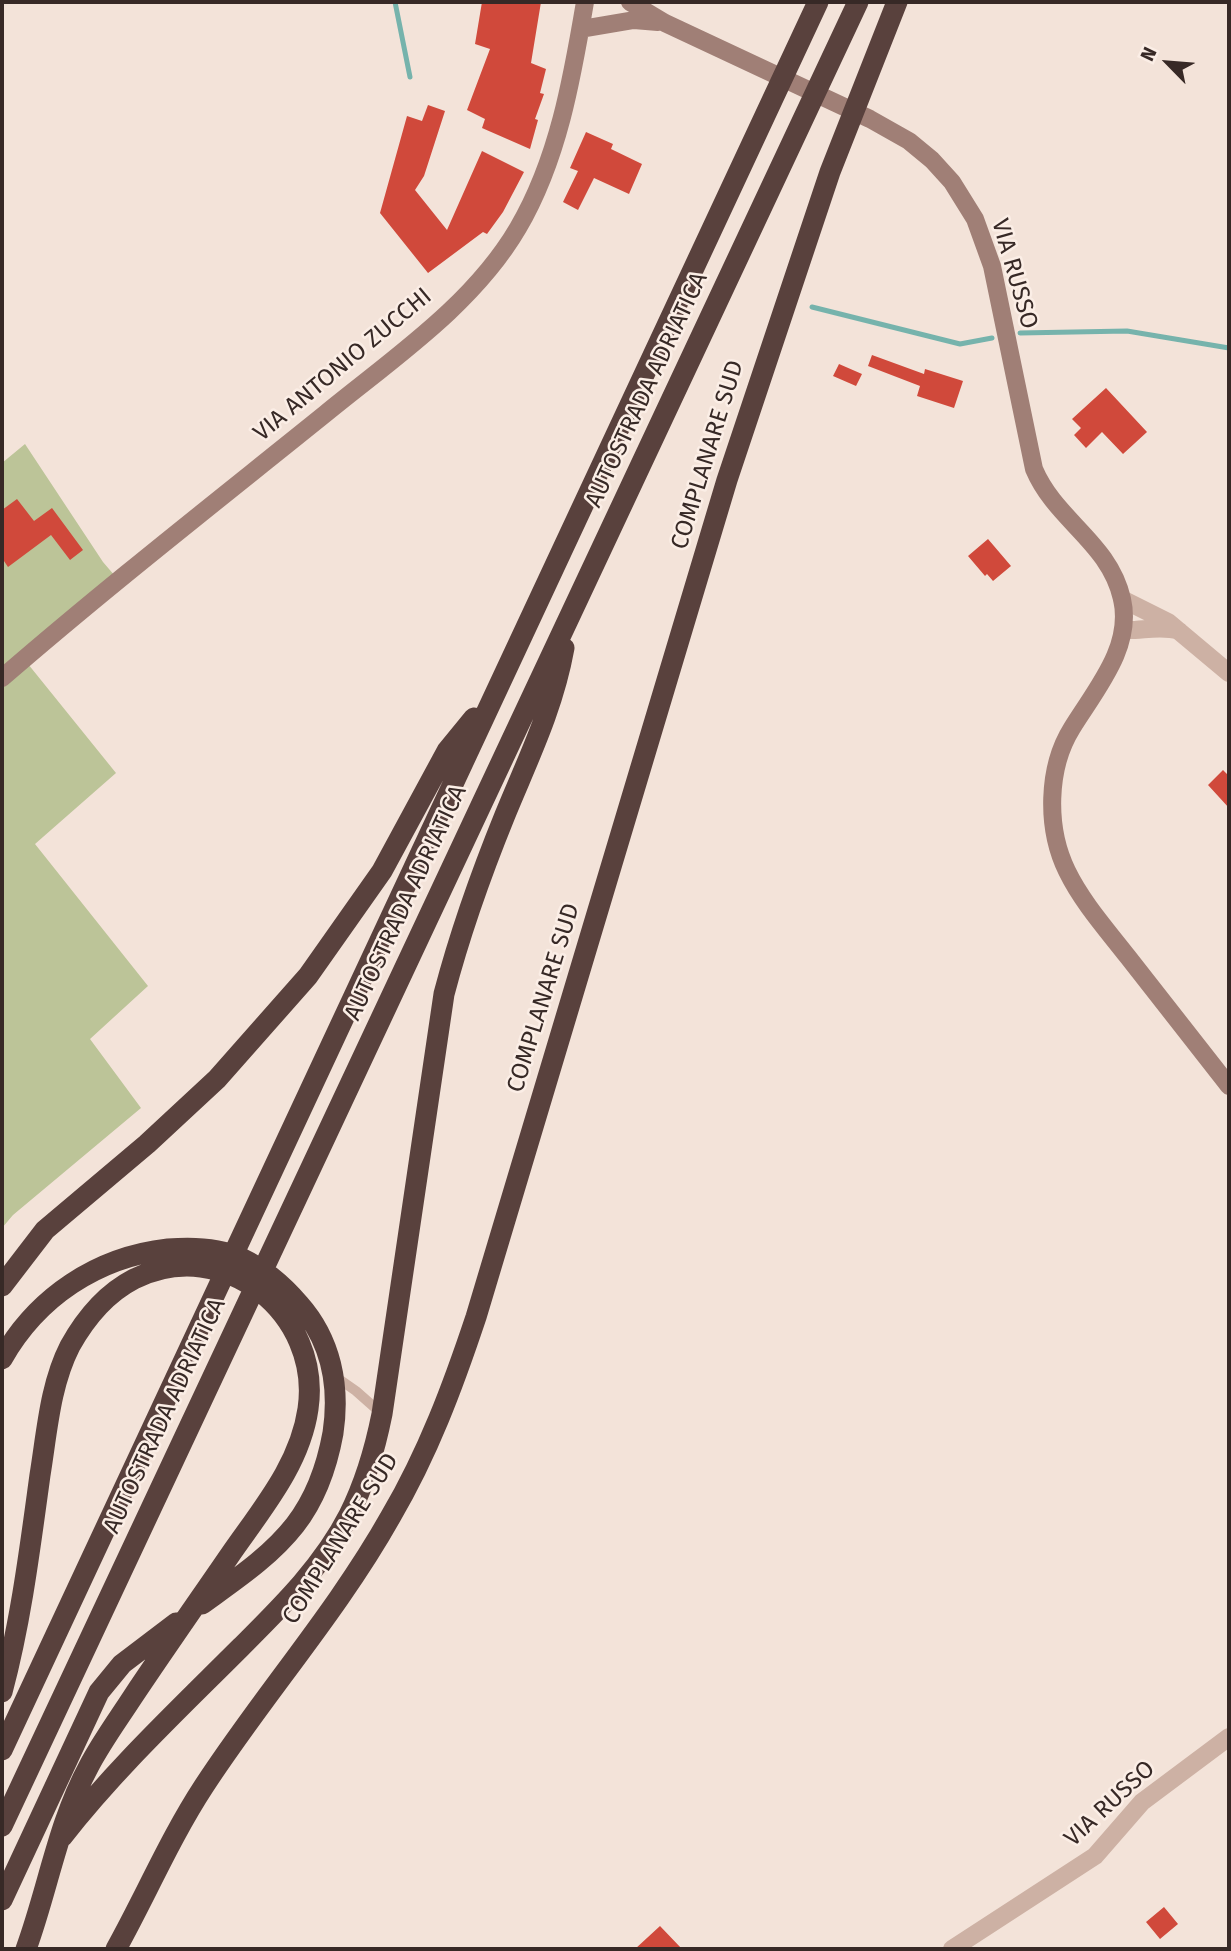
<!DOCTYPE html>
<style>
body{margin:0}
#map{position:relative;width:1231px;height:1951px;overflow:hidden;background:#f3e3d9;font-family:"Fira Sans",sans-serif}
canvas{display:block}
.frame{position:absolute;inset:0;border:4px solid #372926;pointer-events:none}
.north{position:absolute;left:1133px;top:28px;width:70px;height:70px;-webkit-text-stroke:5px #fbeee6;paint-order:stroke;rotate:295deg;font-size:19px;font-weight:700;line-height:28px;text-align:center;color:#372926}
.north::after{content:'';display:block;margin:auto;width:24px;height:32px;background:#372926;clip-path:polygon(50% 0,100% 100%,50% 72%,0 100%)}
</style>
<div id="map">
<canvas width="1231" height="1951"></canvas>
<div class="frame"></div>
<div class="north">N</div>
</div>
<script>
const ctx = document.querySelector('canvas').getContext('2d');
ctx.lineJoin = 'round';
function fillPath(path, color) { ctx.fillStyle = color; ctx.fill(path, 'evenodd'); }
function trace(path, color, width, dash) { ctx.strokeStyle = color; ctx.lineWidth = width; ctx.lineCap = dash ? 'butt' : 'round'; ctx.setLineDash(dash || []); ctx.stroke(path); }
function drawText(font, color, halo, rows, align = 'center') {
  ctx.font = font + ' "Fira Sans",sans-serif'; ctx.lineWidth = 5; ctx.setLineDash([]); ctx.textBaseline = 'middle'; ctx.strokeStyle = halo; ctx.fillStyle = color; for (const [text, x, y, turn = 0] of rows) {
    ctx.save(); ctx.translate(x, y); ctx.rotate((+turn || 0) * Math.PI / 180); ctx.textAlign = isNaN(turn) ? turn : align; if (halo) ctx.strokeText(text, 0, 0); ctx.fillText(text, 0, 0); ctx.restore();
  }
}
const green = new Path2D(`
 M25,444L103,562L121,583L28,664L116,773L35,844L148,986L90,1039L141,1108L13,1215L2,1228V463Z`);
const stream = new Path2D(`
 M395,2L410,77
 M812,307L960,344L992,338
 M1020,333L1127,331L1229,348`);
const building = new Path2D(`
 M482,2H541L531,63L546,69L540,93L544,94L535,119L538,120L530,149L482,128L485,119L467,110L490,49L475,44Z
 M428,105L445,111L424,176L415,190L447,230L482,151L524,172L503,212L487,234L483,232L428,273L380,213L407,116L422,121Z
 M586,132L613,144L611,149L642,164L629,194L594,178L578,210L563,202L578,171L570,168Z
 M872,355L924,374L925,369L963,381L954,408L917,396L920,386L868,366Z
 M839,364L862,374L856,386L833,376Z
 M1106,388L1147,432L1123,454L1102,432L1086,448L1074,435L1081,428L1072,419Z
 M17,499L34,521L52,508L83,550L70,560L51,535L8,567L2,558V510Z
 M988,539L1011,566L993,581L987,574L985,576L968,556Z
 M1223,770L1229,776V808L1208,785Z
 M1164,1907L1178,1924L1160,1939L1146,1922Z
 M660,1926L682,1949H635Z`);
const lane = new Path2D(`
 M336,1377L356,1391L382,1414`);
const street = new Path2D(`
 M1122,599L1168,622L1229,673
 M1124,630C1141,631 1163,625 1179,631
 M952,1949L1095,1856L1142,1802L1229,1737`);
const secondary = new Path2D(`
 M630,2L665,23L870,119L909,141L932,160L952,182L975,219L992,266L1034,469C1056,521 1109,542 1122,599C1133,647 1096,689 1072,728C1047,768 1046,828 1067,871C1082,902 1107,930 1128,957C1162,1000 1195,1043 1229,1086
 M581,29L634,20L658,22
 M2,678C107,587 217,501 325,414C392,359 473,305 518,228C558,160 572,79 585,2`);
const highway = new Path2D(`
 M2,1286L45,1230L147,1144L217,1079L308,976L382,871L447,751L474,718
 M2,1359C37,1297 97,1257 168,1249C192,1247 219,1248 241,1258C264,1269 283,1285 299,1304C331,1340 340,1386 333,1433C327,1466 316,1498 295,1525C270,1557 235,1580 202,1604
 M2,1692C21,1621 30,1548 40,1475C47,1432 50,1385 70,1346C85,1319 107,1293 134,1279C224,1234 322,1314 308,1409C300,1465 261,1510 230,1555C197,1603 164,1650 132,1698C117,1721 101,1743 89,1766C58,1823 48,1889 26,1949
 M2,1750L818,2
 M2,1826L858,2
 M62,1837C115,1769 180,1708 241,1647C281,1607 323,1566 349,1515C365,1483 375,1449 382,1414L444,994C460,933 481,874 505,815C528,759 553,709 564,648
 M2,1900L99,1692L122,1664L176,1623
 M116,1949C146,1895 170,1838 204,1786C264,1694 337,1612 391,1516C428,1453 453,1386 476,1317L727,480L830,172L897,2`);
const streetNames = [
 ["VIA RUSSO",1014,274,74],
 ["VIA ANTONIO ZUCCHI",343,365,-40],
 ["AUTOSTRADA ADRIATICA",647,390,-65],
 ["COMPLANARE SUD",708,455,-73],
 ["AUTOSTRADA ADRIATICA",406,903,-65],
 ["COMPLANARE SUD",544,998,-73],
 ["AUTOSTRADA ADRIATICA",165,1416,-65],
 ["COMPLANARE SUD",341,1539,-58],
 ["VIA RUSSO",1110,1804,-43]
];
fillPath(green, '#bcc498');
trace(stream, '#76b3ac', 5);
fillPath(building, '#d0493b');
trace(lane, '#cdb1a4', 10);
trace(street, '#cdb1a4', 18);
trace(secondary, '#a07f76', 18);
trace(highway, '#59413d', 21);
drawText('24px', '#372926', '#fbeee6', streetNames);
</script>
